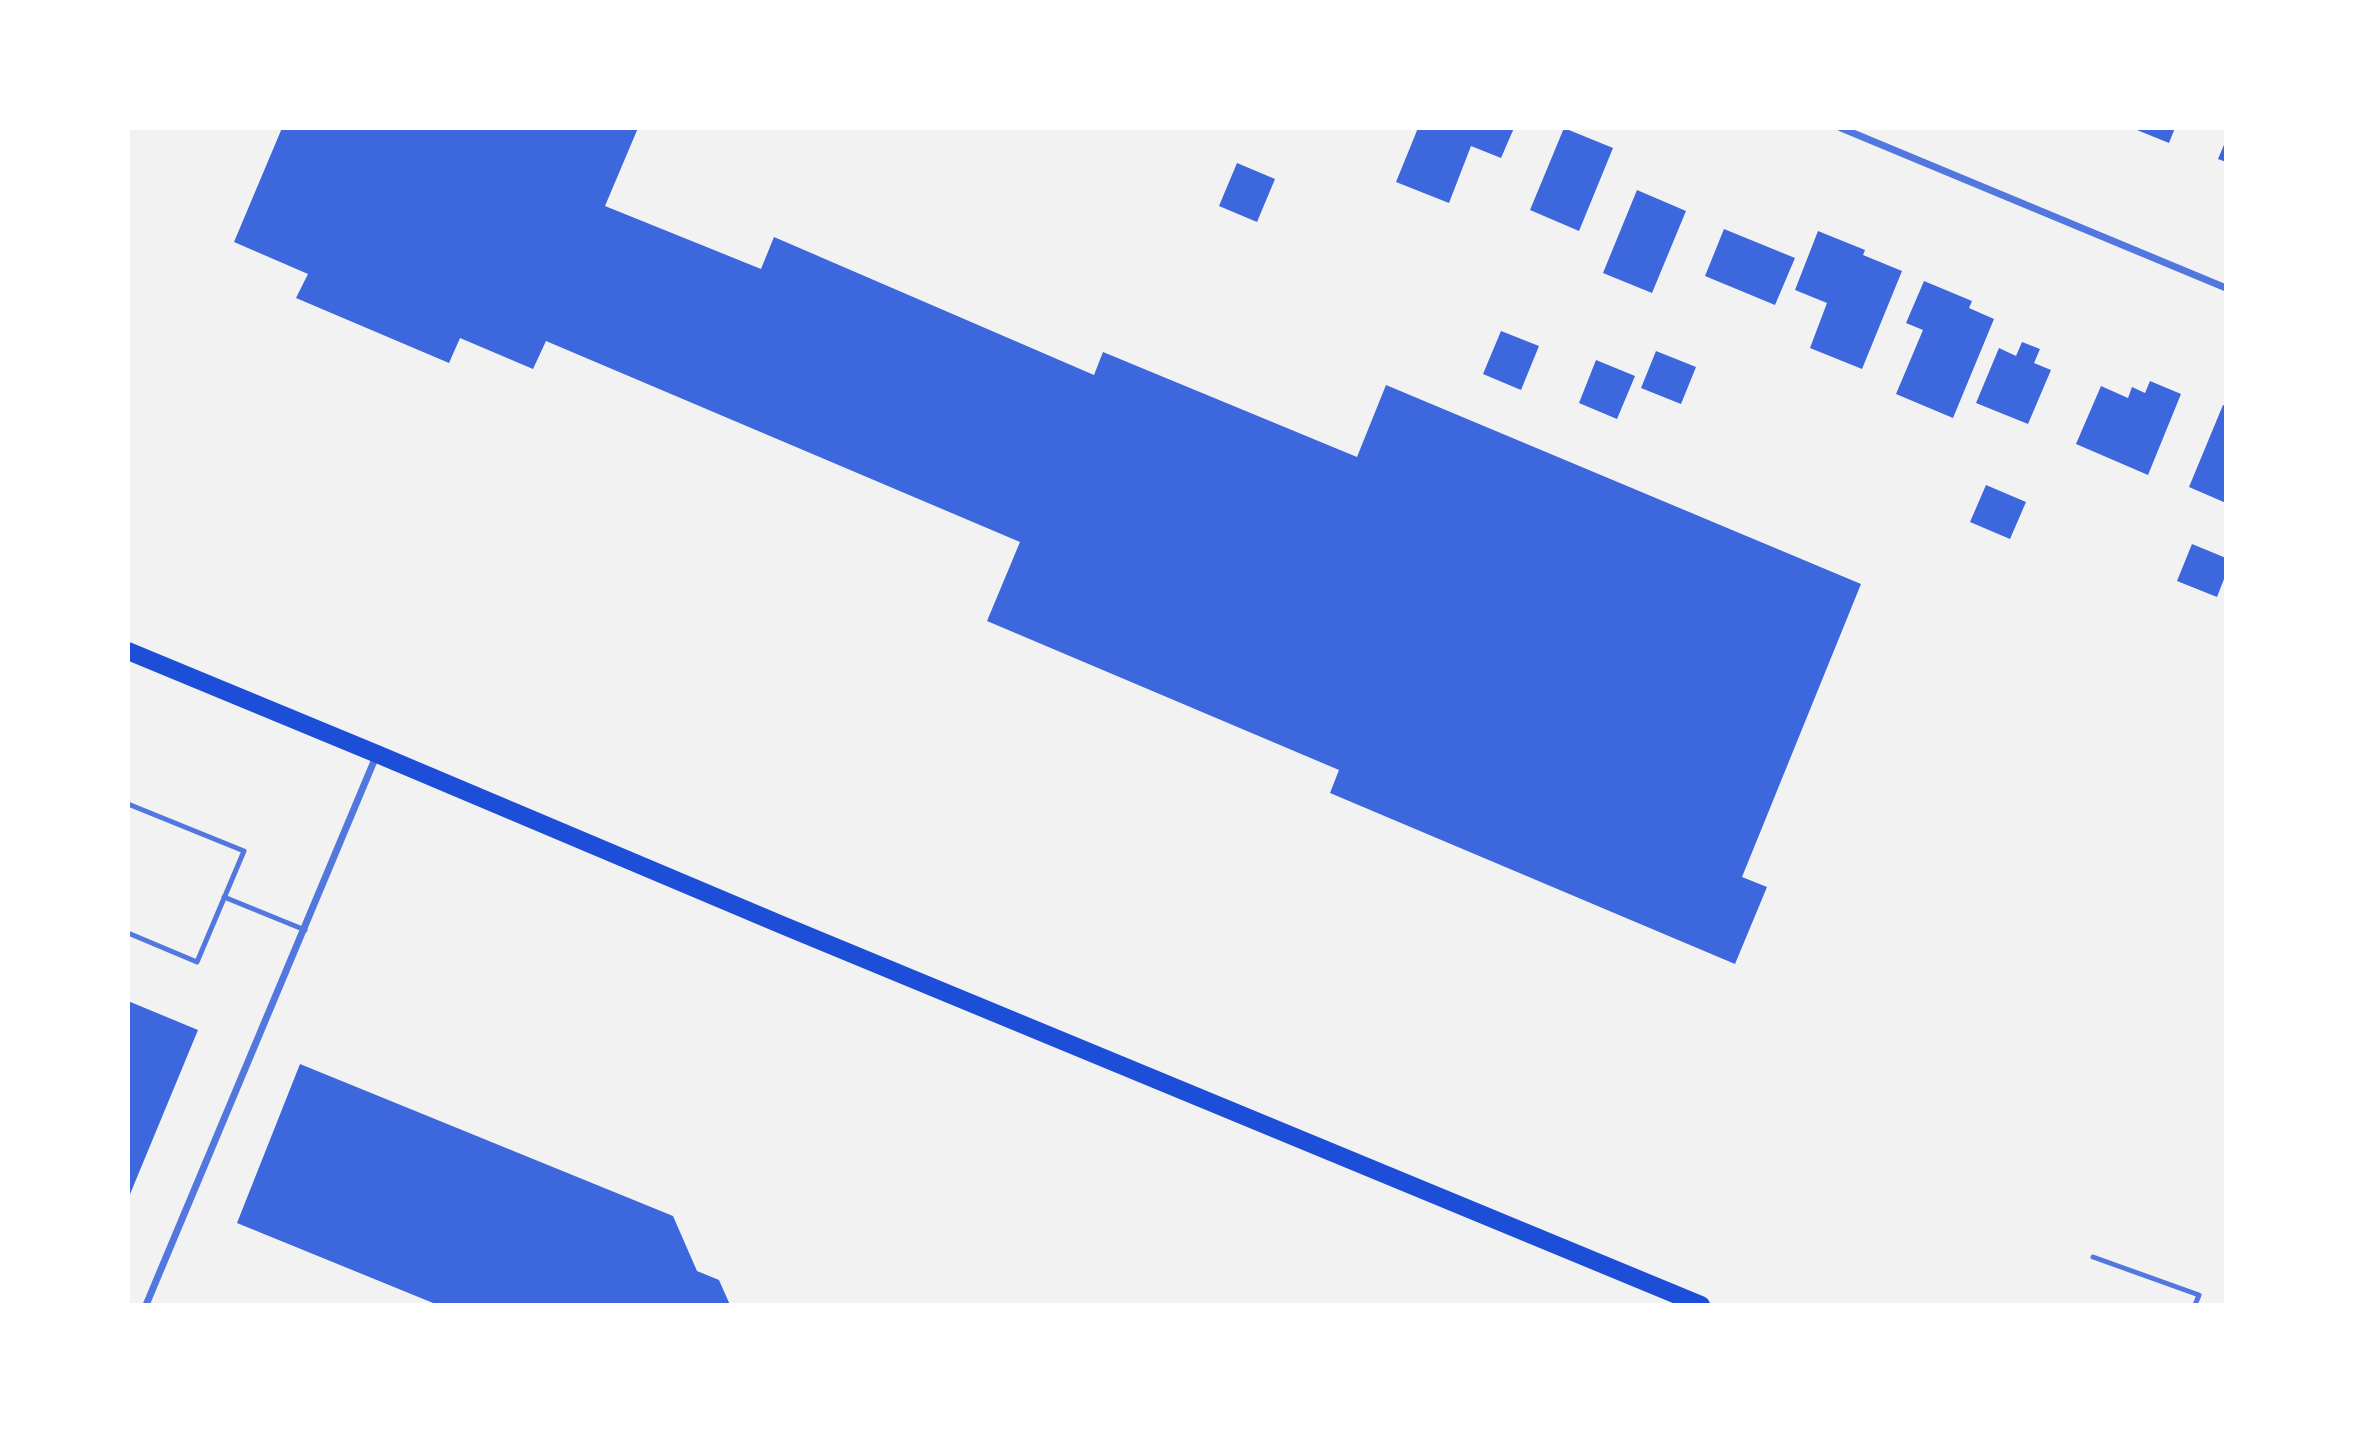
<!DOCTYPE html>
<style>
body{margin:0}
#map{position:relative;width:2354px;height:1433px;overflow:hidden;background:#f2f2f2;font-family:"DM Sans",sans-serif}
canvas{display:block}
.frame{position:absolute;inset:0;border:130px solid #fff;pointer-events:none}
</style>
<div id="map">
<canvas width="2354" height="1433"></canvas>
<div class="frame"></div>
</div>
<script>
const ctx = document.querySelector('canvas').getContext('2d');
ctx.lineJoin = 'round';
function fillPath(path, color) { ctx.fillStyle = color; ctx.fill(path, 'evenodd'); }
function trace(path, color, width, dash) { ctx.strokeStyle = color; ctx.lineWidth = width; ctx.lineCap = dash ? 'butt' : 'round'; ctx.setLineDash(dash || []); ctx.stroke(path); }
const building = new Path2D(`
 M282,128H638L605,206L761,269L774,237L1094,375L1103,352L1357,457L1386,385L1861,584L1742,877L1767,887L1735,964L1330,793L1339,770L987,621L1020,542L546,341L533,369L460,338L449,363L296,298L308,274L234,242Z
 M1418,128H1514L1501,158L1471,146L1449,203L1396,182Z
 M1564,128L1613,148L1579,231L1530,210Z
 M2132,128H2175L2169,143Z
 M2226,140V162L2218,159Z
 M1237,163L1275,179L1257,222L1219,206Z
 M1637,190L1686,211L1652,293L1603,273Z
 M1724,229L1795,258L1775,305L1705,276Z
 M1818,231L1865,250L1863,255L1902,271L1862,369L1810,348L1827,303L1795,290Z
 M1924,281L1972,301L1969,308L1994,319L1953,418L1896,394L1923,330L1906,323Z
 M1501,331L1539,346L1521,390L1483,374Z
 M2022,342L2040,349L2034,363L2051,370L2028,424L1976,403L1999,348L2016,356Z
 M1656,351L1696,367L1681,404L1641,388Z
 M1596,360L1635,376L1617,419L1579,403Z
 M2150,381L2181,394L2148,475L2076,444L2101,386L2128,398L2132,387L2145,393Z
 M2223,405L2226,406V503L2189,487Z
 M1986,485L2026,502L2010,539L1970,522Z
 M2192,544L2226,558V574L2217,597L2177,581Z
 M128,1001L198,1030L128,1199Z
 M300,1064L673,1216L697,1271L719,1280L730,1305H438L237,1223Z`);
const service = new Path2D(`
 M128,804L244,851L197,962L128,933
 M224,897L305,930
 M2093,1257L2199,1295L2195,1305`);
const minor = new Path2D(`
 M1841,128L2226,288
 M146,1305L377,754`);
const primary = new Path2D(`
 M128,651L377,754L782,925L1701,1305`);
fillPath(building, '#3d67dc');
trace(service, '#5277de', 5);
trace(minor, '#5277de', 7);
trace(primary, '#1d4ed8', 18);
</script>
